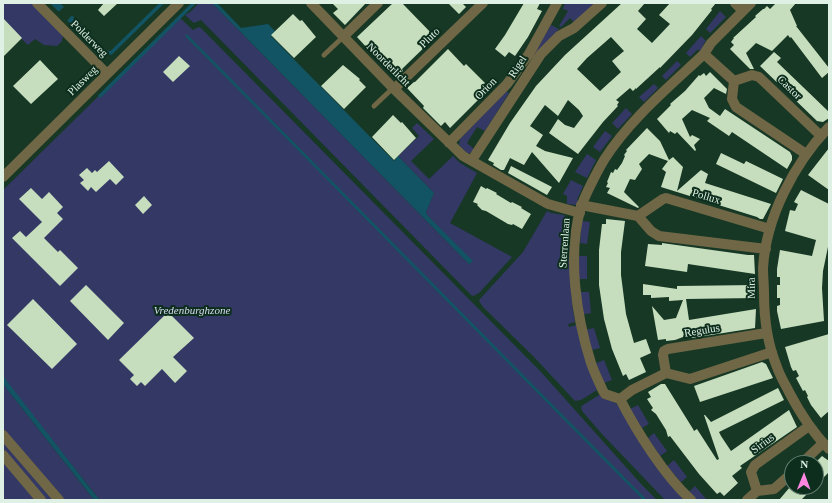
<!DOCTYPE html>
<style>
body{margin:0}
#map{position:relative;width:832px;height:503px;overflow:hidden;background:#183826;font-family:"Times New Roman",serif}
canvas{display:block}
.frame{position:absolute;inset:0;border:4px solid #dff1e5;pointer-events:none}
.north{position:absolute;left:784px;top:455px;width:40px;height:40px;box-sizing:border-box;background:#0d2e1d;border:1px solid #617c6d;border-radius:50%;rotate:1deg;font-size:11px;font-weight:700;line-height:16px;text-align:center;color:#dff1e5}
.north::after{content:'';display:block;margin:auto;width:14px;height:18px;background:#fe86e0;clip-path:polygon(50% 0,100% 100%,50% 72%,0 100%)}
</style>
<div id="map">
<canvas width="832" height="503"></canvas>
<div class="frame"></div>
<div class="north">N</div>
</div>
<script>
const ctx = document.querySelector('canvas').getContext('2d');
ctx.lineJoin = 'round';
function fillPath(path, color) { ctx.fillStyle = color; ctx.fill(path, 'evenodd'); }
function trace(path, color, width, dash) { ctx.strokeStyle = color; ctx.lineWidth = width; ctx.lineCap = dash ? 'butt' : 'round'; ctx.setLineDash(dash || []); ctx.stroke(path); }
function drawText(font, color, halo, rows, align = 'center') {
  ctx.font = font + ' "Times New Roman",serif'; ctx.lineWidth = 4; ctx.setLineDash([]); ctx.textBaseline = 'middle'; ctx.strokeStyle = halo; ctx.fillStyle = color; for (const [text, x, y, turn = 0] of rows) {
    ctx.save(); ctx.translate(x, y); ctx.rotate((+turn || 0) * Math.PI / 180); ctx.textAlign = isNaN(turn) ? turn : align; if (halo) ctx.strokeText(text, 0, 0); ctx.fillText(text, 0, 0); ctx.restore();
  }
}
const green = new Path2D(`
 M3,3H32L63,36L62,41L57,46L44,45L35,39L28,45L12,30L3,38Z
 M199,3H212L469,264L472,261L427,215L426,212L434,193L398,156L419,136L412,128L417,123L434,139L411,161L429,179L453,156L460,163L477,173L450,223L512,257L480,292L474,296L471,295L201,20L194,23L185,15L190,12Z
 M565,3H596L574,22L570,18L561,27L559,26L568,11L563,9Z
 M720,11L726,17L710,33L706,29Z
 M180,18L193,30L199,27L201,28L541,372L642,485L657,500H100L3,379V190L173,23L175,24Z
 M551,25L559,29L530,60Z
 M701,36L706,41L704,43L701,53L698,49L690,57L686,53Z
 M677,61L681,65L666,80L662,76Z
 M654,84L658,88L644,102L639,97Z
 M506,91L509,93L485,131L477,127L467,143L474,149L471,153H467L459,145L460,139Z
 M626,108L632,114L618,129L612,123Z
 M605,131L612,136L600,152L593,147Z
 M587,154L596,160L587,178L575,172Z
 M571,180L583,186L577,200L580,202L577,205L567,204V196L563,194Z
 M547,211L551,213L564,215L566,219L570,218C572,253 568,287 575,322L568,324L569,327L576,325L597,390L581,400L575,401L534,357L483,307L479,301L480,299L523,252Z
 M582,221L590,222L587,244L580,243Z
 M579,256H587V279H579Z
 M580,292H589L591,313L581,315Z
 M594,328L600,348L592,350L585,330Z
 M604,360L612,380L604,383L596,363Z
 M3,384L94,500H63L3,431Z
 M599,395C604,399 613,400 618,405L661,472L684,500H665L602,434L582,411L581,407L583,405Z
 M638,405L649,424L642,428L630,409Z
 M654,433L667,451L660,456L648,438Z
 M3,441L54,500H45L3,451Z
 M674,460L687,477L681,482L667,466Z
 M3,461L37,500H3Z
 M695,486L707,500H696L689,492Z`);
const water = new Path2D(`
 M50,3H60L64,7L102,47L100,54Z
 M212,3H217L241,28L268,24L275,31L271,36L394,161L398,156L434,193L426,212L427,215L473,261L469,264Z
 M187,34L647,500H643L185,36Z
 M3,376L90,488L100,500H94L88,492L3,384Z`);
const pier = new Path2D(`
 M65,6L73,14L66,22L57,13Z`);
const stream = new Path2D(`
 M99,48L105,52L111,53L162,3
 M100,96L194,3`);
const building = new Path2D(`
 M104,3H118L104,16L98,10Z
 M332,3H366L345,25L333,13L338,9Z
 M393,3H402L435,37L402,69L403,71L397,77L382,63L386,58L372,44L368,49L357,37Z
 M448,3H462L466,7L459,14Z
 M524,3H540L537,9L542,11L528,37L515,56L509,52L505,57L495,49L505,35Z
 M622,3H645L638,11L646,19L637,29L652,43L670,24L659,15L670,3H716L711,9L712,10L692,35L660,68V67L636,89V88L633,91L630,88L616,100L619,102L617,105L618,106L603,122L578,154L549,133L558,119L565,125L574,128L583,116L579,110L568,100L558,116L545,105L530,126L543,135L536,146L545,151L573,158L559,183L532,152L524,165L510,158L504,170H501L493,165L494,163L488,160L491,155L510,123L536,86L565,55ZM611,37L624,51L612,61L621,72L600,91L577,69L587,58Z
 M776,3H796L790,10L797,26H796L829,68V72L822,78L791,37L790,38L788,35L772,51L756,43L746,53L754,69H750L730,49L734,45L731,42L734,38H733L756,17L755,16L763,9H764L767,6L770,9Z
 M293,14L300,21L302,20L316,37L294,58L271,35Z
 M3,18L22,38L3,57Z
 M448,49L464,66L466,64L485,83L481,87L486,92L450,128L445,122L441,126L423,108L424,106L407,88L414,82H415Z
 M774,52L781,58L777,62L829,112V118L823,122L817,121L760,66Z
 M179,56L190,66L173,82L163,72Z
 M40,60L58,79L31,104L13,86Z
 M343,65L360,79L359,80L366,87L344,109L321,86Z
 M710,72L727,89L726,94L714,88L704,98L709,108L720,116L725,109L790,152L792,156V160L787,169L732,132L729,136L707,121L710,118L692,110L682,119L690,137L692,135L700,139L694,145L696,150L695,151L677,132L675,134L670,131L669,133L657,119L671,105L670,104L685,91L699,75L700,76L704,73L706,76Z
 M393,115L401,123L402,122L416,138L394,160L372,137Z
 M647,128L660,141L669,160L673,157L683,167L677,191L701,170L708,174L705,183L771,204L763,219H760L757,217L661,187L666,172L662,169L668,161L649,154L639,164L642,169L635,180L630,179L624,192L639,207L638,208L607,193L610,188L606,187L608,183L607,182L611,172L613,173L615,169L617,170L622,163L625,156L624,155L627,151L626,150Z
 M829,148V190L808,175Z
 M721,153L744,164L746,161L783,179L776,193L716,164Z
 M109,161L124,177L116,185L110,179L96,192L91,187L88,191L80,183L84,180L79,175L87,168L92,173L95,170L97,172Z
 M511,166L552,187L547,195L508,173Z
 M481,186L486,189L487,188L497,193L496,194L511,203L512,202L522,207L521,208L531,214L522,229L513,224L512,225L508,224L486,211L482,210L477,205L478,204L473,202Z
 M31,188L42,199L49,192L63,207L57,213L63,219L44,238L58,252L60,250L78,268L60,286L12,238L20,231L26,237L42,222L19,199Z
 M801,190L829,204V242L823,271L822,288L824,321L781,329L777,311V306L780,305V298H777V285H780V277H777V269L780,250L812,256L816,240L785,231L790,210L795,211L798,204L794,202Z
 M144,196L152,205L143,214L135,205Z
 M606,219L625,221L621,252V275L626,314L634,343L646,339L651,353L640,358L646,372L629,380L626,374L623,376L612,349L604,319L599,285V250L602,224H606Z
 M662,243L748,255H754L755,274L688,264L687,272L645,266L648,244L662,245Z
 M643,284L677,289V286L756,285V298L686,299L689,320L756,309L755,328L692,338L691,334L675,340L666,341V339L658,340L652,306L664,320L676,318L683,300L669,301V297L651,298V295H643Z
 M86,285L124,323L108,340L70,301Z
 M33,299L77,344L52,369L7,325Z
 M168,312L194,338L173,357L187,371L175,383L162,369L145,386L141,382L137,386L130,379L134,375L119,360Z
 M829,334V411L821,418L811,405L807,397L808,396L805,390L803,391L796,378L799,376L796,370L793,371L791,367L785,347Z
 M762,362L766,364L773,378L700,402L694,386Z
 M661,384H665L693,429L694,431L697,429L717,460L719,459L704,415H705L711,422L778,388L784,400L719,432L721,436L731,451L789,410L797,427L740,466L742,468L732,476L738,483L724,496L720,492L717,494L699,474L670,436L668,437L666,430L656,414L651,410L653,408L647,399L651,397L648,392Z
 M822,456L829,461V472L816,485V462Z
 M790,487H814L801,500H779Z`);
const service = new Path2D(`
 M324,55L343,37
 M374,106L393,88`);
const minor = new Path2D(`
 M37,3L107,74
 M311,3L394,89L463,156L548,204L580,213
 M735,3L743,11
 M343,37L378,3
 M704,54L734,81L732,99L736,107L806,154
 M734,81L752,75L759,77L821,136
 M394,89L483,3
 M829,127C794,164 766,217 763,268C763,276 764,285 764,293C764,318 767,343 777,367C780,376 785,384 789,392C800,413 812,432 829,449
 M449,143L507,84L529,54L557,3
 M472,160L541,54L559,36L574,28L602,3
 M3,177L179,3
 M581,205L638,216L651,231L659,236L766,249
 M638,216L663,199L666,198L770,229
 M666,373L663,355L664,351L668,349L766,333
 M620,399L632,390L666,373L690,379L772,352
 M802,463L823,443
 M757,491L751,472L755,465L809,426
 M691,500C664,475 637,432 620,399L605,394L603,391C599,382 594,372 591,363C576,316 567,254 581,207C585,195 598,170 604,160C629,120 670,86 704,54L711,43L751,3
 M747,500L757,491L774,489L792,473`);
const tertiary = new Path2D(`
 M3,435L59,500
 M3,455L41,500`);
const streetNames = [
 ["Pluto",430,38,-44],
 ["Polderweg",89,39,45],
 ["Noorderlicht",388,65,45],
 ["Rigel",518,67,-57],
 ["Plasweg",83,81,-45],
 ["Castor",789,88,44],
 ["Orion",486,89,-46],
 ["Pollux",706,197,17],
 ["Sterrenlaan",565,243,-86],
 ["Mira",752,288,-91],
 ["Regulus",702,331,-9],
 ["Sirius",763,444,-36]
];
const parkNames = [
 ["Vredenburghzone",192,311]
];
fillPath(green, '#333864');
fillPath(water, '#125463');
fillPath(pier, '#183826');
trace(stream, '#125463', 3.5);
fillPath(building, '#c6debd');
trace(service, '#6f6745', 5);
trace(minor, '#6f6745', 10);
trace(tertiary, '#6f6745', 10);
drawText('11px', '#dff1e5', '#0d2e1d', streetNames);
drawText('italic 11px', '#d9ddf2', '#0d2e1d', parkNames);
</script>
